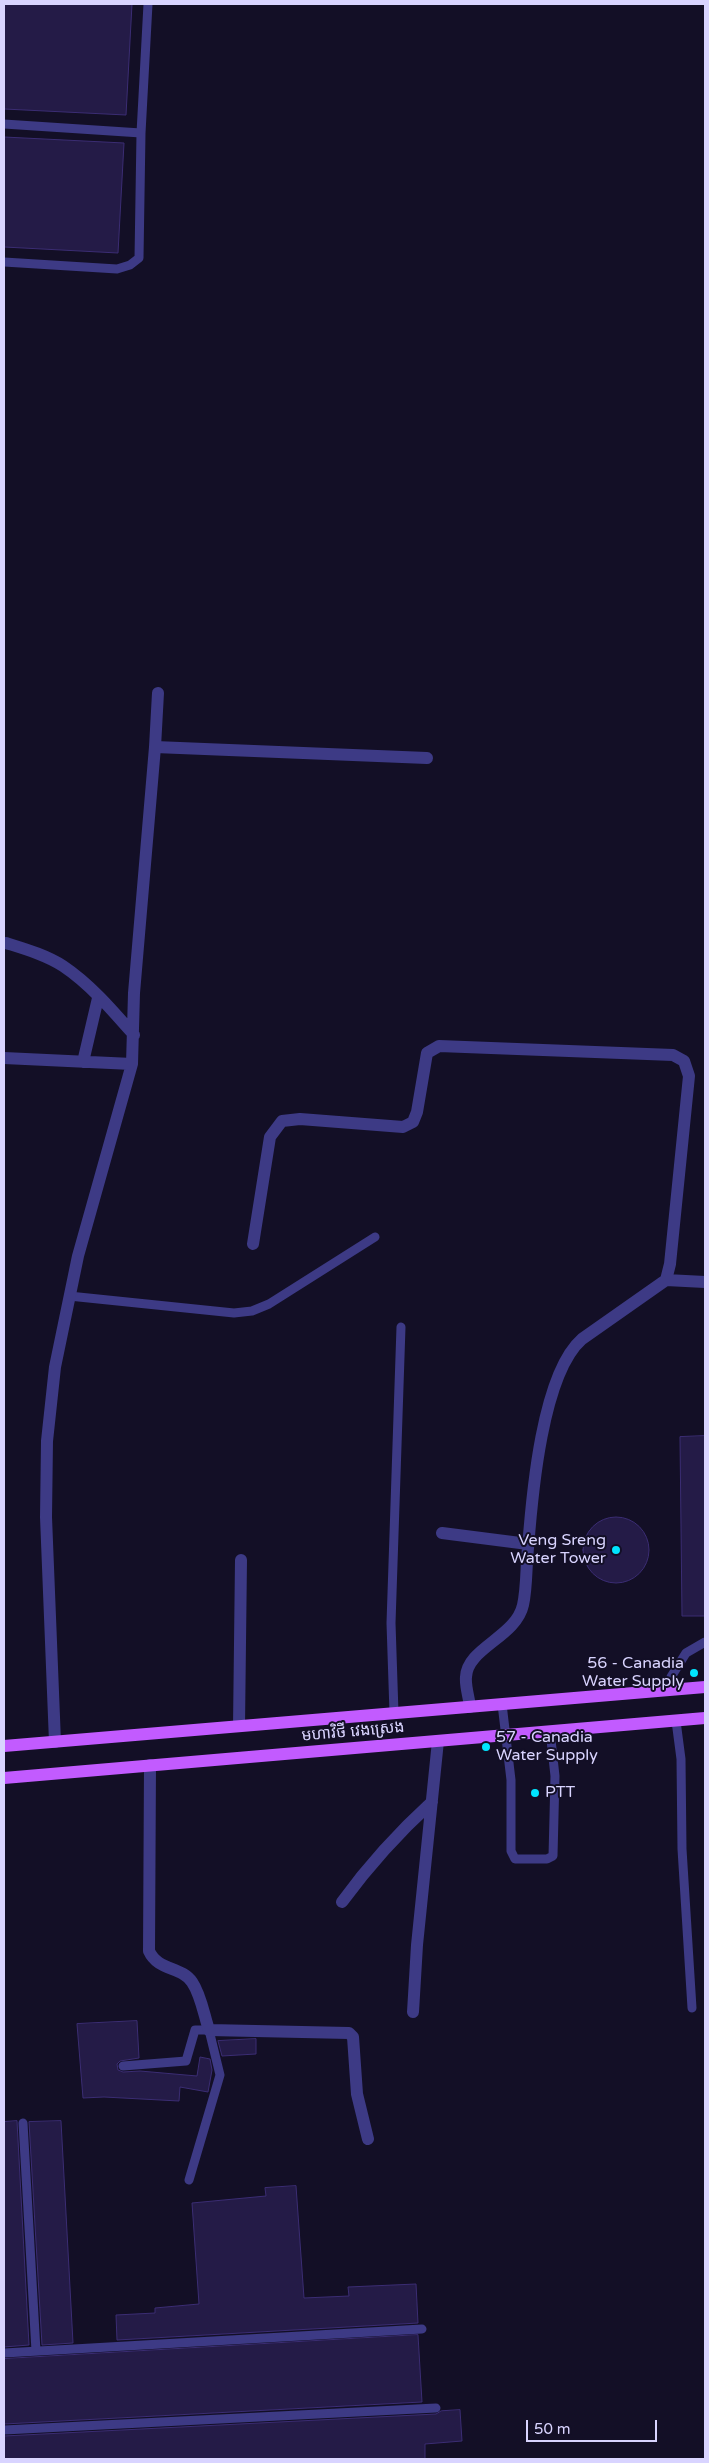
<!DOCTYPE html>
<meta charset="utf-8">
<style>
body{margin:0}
#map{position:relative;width:709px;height:2463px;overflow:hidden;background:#130f26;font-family:"Varela Round",sans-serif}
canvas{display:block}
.frame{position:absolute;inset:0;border:5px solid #d9d4ff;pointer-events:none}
.scale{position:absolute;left:526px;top:2420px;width:131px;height:22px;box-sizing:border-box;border:2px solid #d9d4ff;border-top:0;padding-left:6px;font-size:15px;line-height:18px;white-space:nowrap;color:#d9d4ff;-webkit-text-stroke:4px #130f26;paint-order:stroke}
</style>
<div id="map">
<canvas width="709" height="2463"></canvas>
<div class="frame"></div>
<div class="scale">50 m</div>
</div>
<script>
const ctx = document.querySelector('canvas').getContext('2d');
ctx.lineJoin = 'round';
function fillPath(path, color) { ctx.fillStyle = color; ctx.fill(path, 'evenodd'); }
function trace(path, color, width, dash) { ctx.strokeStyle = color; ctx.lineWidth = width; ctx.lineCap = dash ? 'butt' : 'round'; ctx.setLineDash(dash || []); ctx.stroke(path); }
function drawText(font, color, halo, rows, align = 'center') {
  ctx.font = font + ' "Varela Round","Noto Sans Khmer",sans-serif'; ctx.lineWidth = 4; ctx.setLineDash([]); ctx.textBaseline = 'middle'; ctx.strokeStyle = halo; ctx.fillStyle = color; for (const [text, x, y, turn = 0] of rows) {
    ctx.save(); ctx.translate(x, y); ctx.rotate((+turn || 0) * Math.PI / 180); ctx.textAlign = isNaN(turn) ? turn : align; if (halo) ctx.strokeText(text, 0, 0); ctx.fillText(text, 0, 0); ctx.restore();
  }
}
const building = new Path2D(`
 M4,4H132L126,115L4,109Z
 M4,137L124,143L118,253L4,247Z
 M705,1436V1616H682L680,1437Z
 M583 1550a33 33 0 1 1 66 0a33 33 0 1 1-66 0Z
 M137,2021L139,2058L120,2061L117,2064L118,2070L123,2072L140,2071L197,2076L200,2057L210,2059L212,2070L208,2092L180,2087L179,2101L104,2097L83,2098L77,2024Z
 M256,2039V2054L222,2056L218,2041Z
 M17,2121L29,2345L4,2347V2122Z
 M61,2121L73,2343L42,2345L29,2122Z
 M296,2186L304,2298L349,2296L348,2287L416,2284L418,2323L117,2340L116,2315L155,2313V2308L199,2304L192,2203L266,2196L265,2188Z
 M418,2335L422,2402L4,2424V2359Z
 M460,2410L462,2441L425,2444V2459H4V2436L436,2414L441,2411Z`);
const service = new Path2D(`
 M4,124L141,133
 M4,262L117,269L130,265L139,258L141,133L148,4
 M69,1296L234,1313L252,1311L269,1304L375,1237
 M672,1690L671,1677L686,1653L705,1642
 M502,1704L511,1780V1851L515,1859H547L553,1856L555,1776L550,1731
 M394,1713L391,1623L401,1327
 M676,1721L681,1759L682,1849L692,2008
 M123,2066L186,2061L195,2030H209L220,2075L189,2180
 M23,2123L36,2351
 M4,2353L422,2329
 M4,2430L436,2408`);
const minor = new Path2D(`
 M155,747L427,758
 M6,943C25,949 46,955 63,966C90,984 113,1011 134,1035
 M4,1058L132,1064
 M83,1062L98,998
 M253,1244L270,1137L282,1121L300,1119L403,1127L413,1122L417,1112L427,1053L439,1046L673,1055L684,1061L689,1076L670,1264L666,1280L582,1339C542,1374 532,1495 528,1548C526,1566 527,1587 523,1605C516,1637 467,1648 466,1677C465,1686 469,1697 470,1707
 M666,1280L705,1282
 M442,1533L528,1544
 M239,1726L241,1560
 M55,1742L46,1517L47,1441L55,1367L78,1256L132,1064L134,993L155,747L158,693
 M150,1765L149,1951C158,1971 181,1966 192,1982C201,1995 204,2015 209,2030L349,2033L353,2037L357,2094L368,2139
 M342,1902C369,1865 398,1833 432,1802
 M413,2012L417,1945L438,1741`);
const primary = new Path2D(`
 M4,1746L705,1687
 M4,1778L705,1718`);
const markers = [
 [616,1550,5,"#00e5ff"],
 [694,1673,5,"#00e5ff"],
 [486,1747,5,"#00e5ff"],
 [535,1793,5,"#00e5ff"]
];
const poiNames = [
 ["Veng Sreng",606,1541],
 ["Water Tower",606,1559],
 ["56 - Canadia",684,1664],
 ["Water Supply",684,1682],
 ["57 - Canadia",496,1738,"left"],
 ["Water Supply",496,1756,"left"],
 ["PTT",545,1793,"left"]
];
const streetNames = [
 ["មហាវិថី វេងស្រេង",353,1732,-5]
];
fillPath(building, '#241b47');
trace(building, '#3b2d73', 1);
trace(service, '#3d3a85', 9);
trace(minor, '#3d3a85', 12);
trace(primary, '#c25bff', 12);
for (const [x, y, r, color] of markers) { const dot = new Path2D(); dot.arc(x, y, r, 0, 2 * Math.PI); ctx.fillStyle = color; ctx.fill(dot); trace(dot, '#130f26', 2); }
drawText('16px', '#d9d4ff', '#130f26', poiNames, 'right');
drawText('16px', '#d9d4ff', '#130f26', streetNames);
</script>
